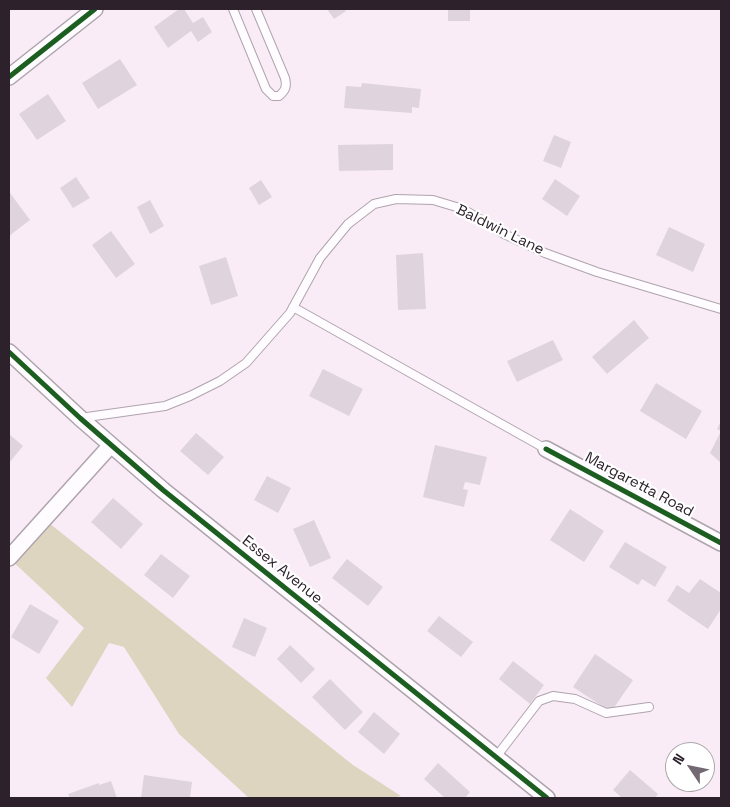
<!DOCTYPE html>
<style>
body{margin:0}
#map{position:relative;width:730px;height:807px;overflow:hidden;background:#f9ecf6;font-family:"Space Grotesk",sans-serif}
canvas{display:block}
.frame{position:absolute;inset:0;border:10px solid #2d222b;pointer-events:none}
.north{position:absolute;left:665px;top:742px;width:50px;height:50px;box-sizing:border-box;background:#fff;border:1px solid #aba7aa;border-radius:50%;rotate:304deg;font-size:14px;font-weight:700;line-height:20px;text-align:center;color:#2d222b}
.north::after{content:'';display:block;margin:auto;width:18px;height:22px;background:#746972;clip-path:polygon(50% 0,100% 100%,50% 72%,0 100%)}
</style>
<div id="map">
<canvas width="730" height="807"></canvas>
<div class="frame"></div>
<div class="north">N</div>
</div>
<script>
const ctx = document.querySelector('canvas').getContext('2d');
ctx.lineJoin = 'round';
function fillPath(path, color) { ctx.fillStyle = color; ctx.fill(path, 'evenodd'); }
function trace(path, color, width, dash) { ctx.strokeStyle = color; ctx.lineWidth = width; ctx.lineCap = dash ? 'butt' : 'round'; ctx.setLineDash(dash || []); ctx.stroke(path); }
function drawText(font, color, halo, rows, align = 'center') {
  ctx.font = font + ' "Space Grotesk",sans-serif'; ctx.lineWidth = 4.5; ctx.setLineDash([]); ctx.textBaseline = 'middle'; ctx.strokeStyle = halo; ctx.fillStyle = color; for (const [text, x, y, turn = 0] of rows) {
    ctx.save(); ctx.translate(x, y); ctx.rotate((+turn || 0) * Math.PI / 180); ctx.textAlign = isNaN(turn) ? turn : align; if (halo) ctx.strokeText(text, 0, 0); ctx.fillText(text, 0, 0); ctx.restore();
  }
}
const green = new Path2D(`
 M44,519L353,765L401,796L391,798H249L179,734L124,647L109,643L72,707L46,678L84,628L9,558Z`);
const building = new Path2D(`
 M179,9H184L193,23L203,17L212,32L198,42L191,31L168,48L154,27Z
 M327,9H344L346,11L334,19Z
 M448,9H470V21H448Z
 M120,59L137,85L98,109L82,83Z
 M362,83L421,89L419,108L412,107V113L344,108L346,86L361,87Z
 M48,94L66,121L37,140L19,114Z
 M554,135L571,142L561,168L543,161Z
 M393,144V170L339,171L338,145Z
 M76,177L90,198L73,208L60,188Z
 M555,179L580,196L567,216L542,199Z
 M261,180L272,197L259,205L249,188Z
 M10,193L30,220L9,236V194Z
 M150,200L164,226L150,234L137,207Z
 M669,227L705,244L693,272L656,255Z
 M111,231L135,264L116,278L92,245Z
 M423,253L426,309L398,310L396,255Z
 M226,257L238,296L211,305L199,266Z
 M634,320L649,338L607,374L592,357Z
 M553,340L563,360L517,382L507,361Z
 M323,369L363,389L349,416L309,396Z
 M656,383L702,411L686,439L640,411Z
 M721,421V463L710,453L721,431L717,429Z
 M196,433L224,457L208,475L180,451Z
 M9,434L23,446L9,463Z
 M435,445L487,457L480,485L465,482L463,489L468,490L464,507L423,497Z
 M267,476L291,488L278,513L254,500Z
 M113,498L143,524L121,549L91,522Z
 M570,509L604,531L584,562L550,540Z
 M314,520L331,558L310,567L293,529Z
 M625,542L667,567L655,587L642,579L638,585L609,567Z
 M161,554L190,576L173,598L144,575Z
 M347,559L383,587L368,606L332,578Z
 M700,579L721,593V609L708,629L667,601L677,585L689,593Z
 M30,604L59,621L39,654L11,637Z
 M439,616L473,642L461,657L427,631Z
 M244,618L267,628L255,657L232,647Z
 M290,645L315,669L301,683L277,659Z
 M595,654L633,680L611,712L573,687Z
 M513,661L544,685L530,704L499,679Z
 M330,679L363,712L345,730L312,697Z
 M374,712L400,734L384,754L358,732Z
 M438,763L470,792L465,798H445L424,779Z
 M630,770L658,794L655,798H622L613,790Z
 M144,775L192,782L190,798H141Z
 M111,781L117,798H70L68,794L99,783V785Z`);
const service = new Path2D(`
 M233,9L266,89L273,96H279C286,90 287,86 285,78L256,9
 M293,307L546,449
 M80,418L165,406L190,396L220,381L246,363L290,313L320,258L348,224L374,204L396,199L433,200L463,209L504,234L545,253L597,272L721,309
 M496,757L539,701L553,696L575,699L606,713L649,707`);
const minor = new Path2D(`
 M9,77L95,9
 M9,352L80,418L163,490L547,798
 M546,449L721,543
 M9,558L111,445`);
const cycleway = new Path2D(`
 M9,77L95,9
 M9,352L80,418L163,490L547,798
 M546,449L721,543`);
const streetNames = [
 ["Baldwin Lane",500,230,26],
 ["Margaretta Road",639,485,28],
 ["Essex Avenue",282,570,39]
];
fillPath(green, '#ded5c1');
fillPath(building, '#dfd4dd');
trace(service, '#afa4ad', 10);
trace(minor, '#afa4ad', 18);
trace(service, '#fefcfe', 8);
trace(minor, '#fefcfe', 15);
trace(cycleway, '#1b5e20', 5);
drawText('15px', '#2d222b', '#fff', streetNames);
</script>
